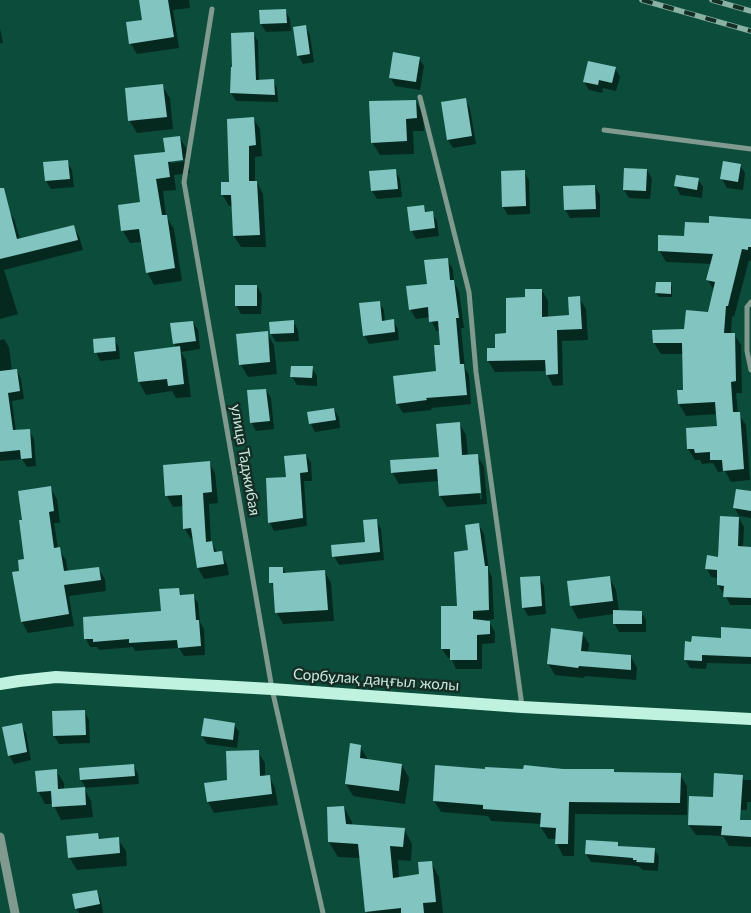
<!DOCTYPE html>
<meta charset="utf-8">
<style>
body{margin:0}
canvas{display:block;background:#0b4c3b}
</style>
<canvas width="751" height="913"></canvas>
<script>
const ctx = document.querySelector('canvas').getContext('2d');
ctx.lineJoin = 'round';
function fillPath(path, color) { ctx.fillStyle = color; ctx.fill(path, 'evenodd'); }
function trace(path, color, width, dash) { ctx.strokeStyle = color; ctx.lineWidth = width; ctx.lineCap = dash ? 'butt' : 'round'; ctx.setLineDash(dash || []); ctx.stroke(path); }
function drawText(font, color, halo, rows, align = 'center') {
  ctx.font = font + ' Lato,sans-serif'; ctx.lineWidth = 5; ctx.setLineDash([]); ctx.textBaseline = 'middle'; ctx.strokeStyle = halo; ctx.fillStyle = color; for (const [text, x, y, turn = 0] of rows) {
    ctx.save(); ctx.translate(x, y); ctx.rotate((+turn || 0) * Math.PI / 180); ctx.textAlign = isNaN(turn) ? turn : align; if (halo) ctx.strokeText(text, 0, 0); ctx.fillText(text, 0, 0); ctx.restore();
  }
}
const shadow = new Path2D(`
 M140,0H189L190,8L173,10L179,48L137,54L130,43L143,21Z
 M285,10L290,19L291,31L266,32L261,24Z
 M305,26L310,35L314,62L303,64L298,56Z
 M0,28L3,43H0Z
 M253,33L258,41L259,81L273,80L277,88L278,102L236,101L231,93Z
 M419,58L424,66L420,90L395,86L390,77Z
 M615,68L620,77L616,91L603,88L602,93L589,90L584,82Z
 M162,86L170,98L173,129L137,133L129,120Z
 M415,100L423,113L424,131H413L414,154L380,155L372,142Z
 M465,100L470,108L476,144L453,148L448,140Z
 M253,118L260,129L262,156L255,157V182H257L263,194L266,247H241L234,236L233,206H229L222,194L230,183Z
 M180,138L187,150L188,159L171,160V163L188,161L190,173L174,175L176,190L163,191L166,216L174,229L182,281L154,285L147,272L142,242L130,243L123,231L141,203L166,153Z
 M67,161L72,170L74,187L51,189L46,181L45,163Z
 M740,165L745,173L743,190L727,188L722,179Z
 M395,170L400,179L402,197L377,199L372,191Z
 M647,170L652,179L650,199L629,198L624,190Z
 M524,172L529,180L530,214L508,215L503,207Z
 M698,179L703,187L702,198L680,195L676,186Z
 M595,186L600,195V217L570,218L565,209Z
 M0,205L8,209L14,219L20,239L73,226L79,236L83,250L4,270L18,314L0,319Z
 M423,206L427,213H432L437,221L439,236L416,239L412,231Z
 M751,224V261L749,260L734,317L732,316L731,334H734L741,345L742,393H736L738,413L746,425L750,480L731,482L725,471L718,472L713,463L702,464L700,460H695L688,449L719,427L718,414L686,416L679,404L678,391H684L683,354H661L654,343L685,330L709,313L714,291L708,280L712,264L666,262L659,250L685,237Z
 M447,259L453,269L454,283L459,291L464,328H461L465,368L469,375L471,404L431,408L432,410L403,413L397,403L437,373L441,346L440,331H436L430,317L416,319L410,309Z
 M657,283H670L672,287V297H659L656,293Z
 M257,286L262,295L261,314H241L236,305Z
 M542,290L548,301V317L570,316L579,298L586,309L588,340L562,341L563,385L553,386L547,374V371L495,372L488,361L507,335L526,299Z
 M379,302L384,310L385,321L393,320L398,329L399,340L369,344L365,336Z
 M293,321L298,330L299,341L276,342L271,334Z
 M193,322L198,330L200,349L181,352L186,360L191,397L176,398L172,391L146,395L139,382L176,348L174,343Z
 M267,333L274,345L277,374L248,377L241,365Z
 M4,339L9,347L12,371L17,370L21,379L24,399L12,401L16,431L29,430L34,439L36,466L27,467L22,459L0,461V340Z
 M114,339L119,347L120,359L100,361L96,352Z
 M312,368L317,376V386L297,385L292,377Z
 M266,390L271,398L274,429L256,431L252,423Z
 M334,409L339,418L340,428L315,432L311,424L309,413Z
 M459,423L466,435L468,456L477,455L484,467L487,504L447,507L440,496L439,481L399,484L392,472L440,458ZM477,465H480L482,499H480Z
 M306,455L311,463L312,481H304L307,526L274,531L270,523L267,479L287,478Z
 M209,462L215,473L218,503L209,504L211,542L218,553H221L227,564L229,575L204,579L198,568L194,539H191L184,528L183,506L173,507L167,496Z
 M50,488L57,499L60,523H54L58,548L66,560L68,572L98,568L105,579L106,591L69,596L74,626L28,633L22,622L21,572L26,560L24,521Z
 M751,493V518L739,516L734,507Z
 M739,518L744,527L743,547L751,548V605H730L725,594L723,593L718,585V578L711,577L707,569L719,558Z
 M376,520L381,529L384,560L339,565L334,556L366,543Z
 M479,525L484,534L489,570L492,577L494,619L488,620L495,632V643L482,644V669H456L451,658H448L442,649L459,608L469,551Z
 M283,568L286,574L325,572L331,583L334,621L283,624L277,613L275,590L271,582Z
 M539,577L544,586L546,614L528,616L523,607Z
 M609,577L616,590L619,611L641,612L646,620V632H619L614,623V614L578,619L571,606L568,582Z
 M178,589L182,596L193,595L198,603L200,622L204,629L205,655L184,656L179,648L135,651L133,647L99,650L97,647H90L86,639L162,613Z
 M751,630V664L707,663L706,669L690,668L685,659L722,639Z
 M582,633L589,644L588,653L631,657L637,668L636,680L585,676L584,678L555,675L548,663Z
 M84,711L89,720L90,743L59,744L54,736Z
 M234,724L239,732L237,748L207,744L202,736Z
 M21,725L26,733L31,760L14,764L9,755Z
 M360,746L368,760L402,765L409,778L405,804L353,796L346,784Z
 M258,752L265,763V777L269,776L275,788L278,805L214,813L208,802Z
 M134,766L138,774L139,784L84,788L91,801L93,817L61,820L53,804H45L38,791L56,770L64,783V789L86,788L81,780Z
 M486,771L680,775L687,786V815L575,814L574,856H563L557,844V839H548L541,827V824L491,821L488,816L441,812L434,801Z
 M742,776L744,780H751V802H747V810H733V821L751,822V847L729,846L723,836L696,835L689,825L714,798Z
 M344,807L352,822L353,826L404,829L412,844L411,861L398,860L399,878L421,875L431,862L439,877L443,913H367L360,858L338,857L329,842L328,809Z
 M98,834L101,840L118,839L126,851L127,866L77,870L69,857Z
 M617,843L620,847L654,849L659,857L658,871L643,870L638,866L591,862L586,854Z
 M96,891L101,900L103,913H79L76,908Z`);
const building = new Path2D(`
 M139,0H168L174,37L129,44L126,22L142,20Z
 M286,9L287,23L260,24L259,10Z
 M306,25L310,54L297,56L293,27Z
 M254,32L256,80L274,79L275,95L230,93L231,67H232L231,33Z
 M393,52L420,57L416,82L389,78Z
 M588,61L616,67L612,83L599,80L598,85L583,82Z
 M163,84L167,117L128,121L125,88Z
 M466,98L472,136L447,140L441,102Z
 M416,100L417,118L406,119L407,141L371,143L369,101Z
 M254,117L256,145L249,146V181H257L260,235L233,236L231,195H221V182H229L227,119Z
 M180,136L183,160L168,162L170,177L156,179L162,215H167L175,268L146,273L139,229L121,231L118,205L140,202L134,155L165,152L163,138Z
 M68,160L70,179L45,181L43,162Z
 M723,161L741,164L738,182L720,179Z
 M624,168L647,169L646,191L623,190Z
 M396,169L398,189L371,191L369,171Z
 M525,170L526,206L502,207L501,171Z
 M676,175L699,178L697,190L674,186Z
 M595,185L596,209L564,210L563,186Z
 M0,188H4L17,239L74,225L78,240L0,259Z
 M424,205L425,212L433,211L435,228L410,231L407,207Z
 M709,216L751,219V247H748V250L742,249L728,306H726L724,333H735L736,381L731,382L733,412H740L744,469L723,471L722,460H710V452L695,453L694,449H687L686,428L717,426L715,402L678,404L677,390H683L682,343H653L652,330L684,329L686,310L708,312L715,282L706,280L713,254L658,251V235L684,236L685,222L709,223Z
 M448,258L450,280H454L459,318H456L460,364H464L467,395L426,398L427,400L396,404L393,376L436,371L434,345H440L438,321L429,322L428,307L409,310L406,286L427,284L424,260Z
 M656,282H671V294L655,293Z
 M235,285H257V306H235Z
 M525,289H542V317L569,315L568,297L580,296L582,329L557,330L558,374L546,375L545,360L487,361V348H495V334L506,333V298L525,297Z
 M380,301L382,321L394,319L395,332L363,336L359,303Z
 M294,320V333L270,334L269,322Z
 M193,321L196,341L173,344L170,323Z
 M268,331L270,362L239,365L236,334Z
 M115,337L116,351L94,353L93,339Z
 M180,346L184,384L168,386L167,379L138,382L134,352Z
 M291,366H313L312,378L290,377Z
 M17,369L20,391L8,393L13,430L30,429L32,458L21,459L20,450L0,452V371Z
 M266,389L270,421L250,423L247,390Z
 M334,408L336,420L309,424L307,412Z
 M460,422L462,455L478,454L481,493L439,496L437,469L391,473L390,460L439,457L436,424Z
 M306,454L308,472L300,473L303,518L268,523L266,478L286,477L284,456Z
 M210,461L212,492L203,493L206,542L212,541L214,552L222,551L224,564L197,568L191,528L183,529L182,495L165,496L163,465Z
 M51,486L54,511L49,512L54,548L60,547L64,571L99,567L101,580L64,585L69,614L21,622L12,572L19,571L18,560L24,559L19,520H22L18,491Z
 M736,489L751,491V511L733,508Z
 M720,516L739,517L738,546L751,547V598L723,597L724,586L717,585V570L705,569L707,555L718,557Z
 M377,519L380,552L332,557L331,545L365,542L363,520Z
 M479,523L485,566H488L489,610L473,611V619L490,621V634L477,635V660H450V649H441V606H457L454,552L468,550L465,525Z
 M269,567H283V573L325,570L328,610L275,613L273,583H269Z
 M540,576L542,606L522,608L520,577Z
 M610,576L613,601L570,606L567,581Z
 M179,588L180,595L194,594L196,620H199L201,646L178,648L177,640L129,643V639L93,642V639H84L83,617L161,611L159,589Z
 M613,610L642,611V624H613Z
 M721,627L751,629V657L702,655V661L684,660L685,641L691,642L692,636L721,638Z
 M551,628L583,632L581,651L631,655V670L579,666L578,668L547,664Z
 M85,710L86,735L53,736L52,711Z
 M204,718L235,723L233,740L201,736Z
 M22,723L27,752L8,756L2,727Z
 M350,743L361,745L360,758L402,764L399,791L345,784Z
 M259,750L260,776L270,775L272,794L207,802L204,783L227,780L226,751Z
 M134,764L135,776L80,780L79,768Z
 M435,765L485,769V767L523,769L524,765L563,769H614V772L681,773L680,803L569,802L568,844H555L556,828L540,827L541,813L483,809V805L433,801Z
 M57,769L58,789L85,787L86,805L52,807L51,791L37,792L35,771Z
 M714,773L743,775L740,820H751V837L721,835L722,826L688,825L689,796L713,797Z
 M344,806L346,824L405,828L403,847L390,846L393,878L419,874L418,862L432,861L436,902L423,903L424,913H401V908L365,912L358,844L328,842L327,807Z
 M98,833L99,839L119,837L120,853L68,858L66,836Z
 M586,840L618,842V846L655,848L654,863L636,862L637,860H633V858L585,854Z
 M97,890L100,904L75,909L72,894Z`);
const minor = new Path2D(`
 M212,9L184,182L272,689L323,913
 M420,97L469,292L476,372L522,706
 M604,130L751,149
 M751,302L747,307V351L751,370`);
const tertiary = new Path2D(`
 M0,837L15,913`);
const primary = new Path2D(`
 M0,684L19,681L56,677L272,689L522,707L751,719`);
const rail = new Path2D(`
 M642,0L751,31
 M712,0L751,11`);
const streetNames = [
 ["улица Таджибая",245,460,80],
 ["Сорбұлақ даңғыл жолы",376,680,4]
];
fillPath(shadow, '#0007');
fillPath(building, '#81c4c0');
trace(minor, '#819a90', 5);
trace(tertiary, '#819a90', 9);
trace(primary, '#bff2df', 12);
trace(rail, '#89b2a5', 5.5);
trace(rail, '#142d25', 4, [11]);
drawText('15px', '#c9e6db', '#142d25', streetNames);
</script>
